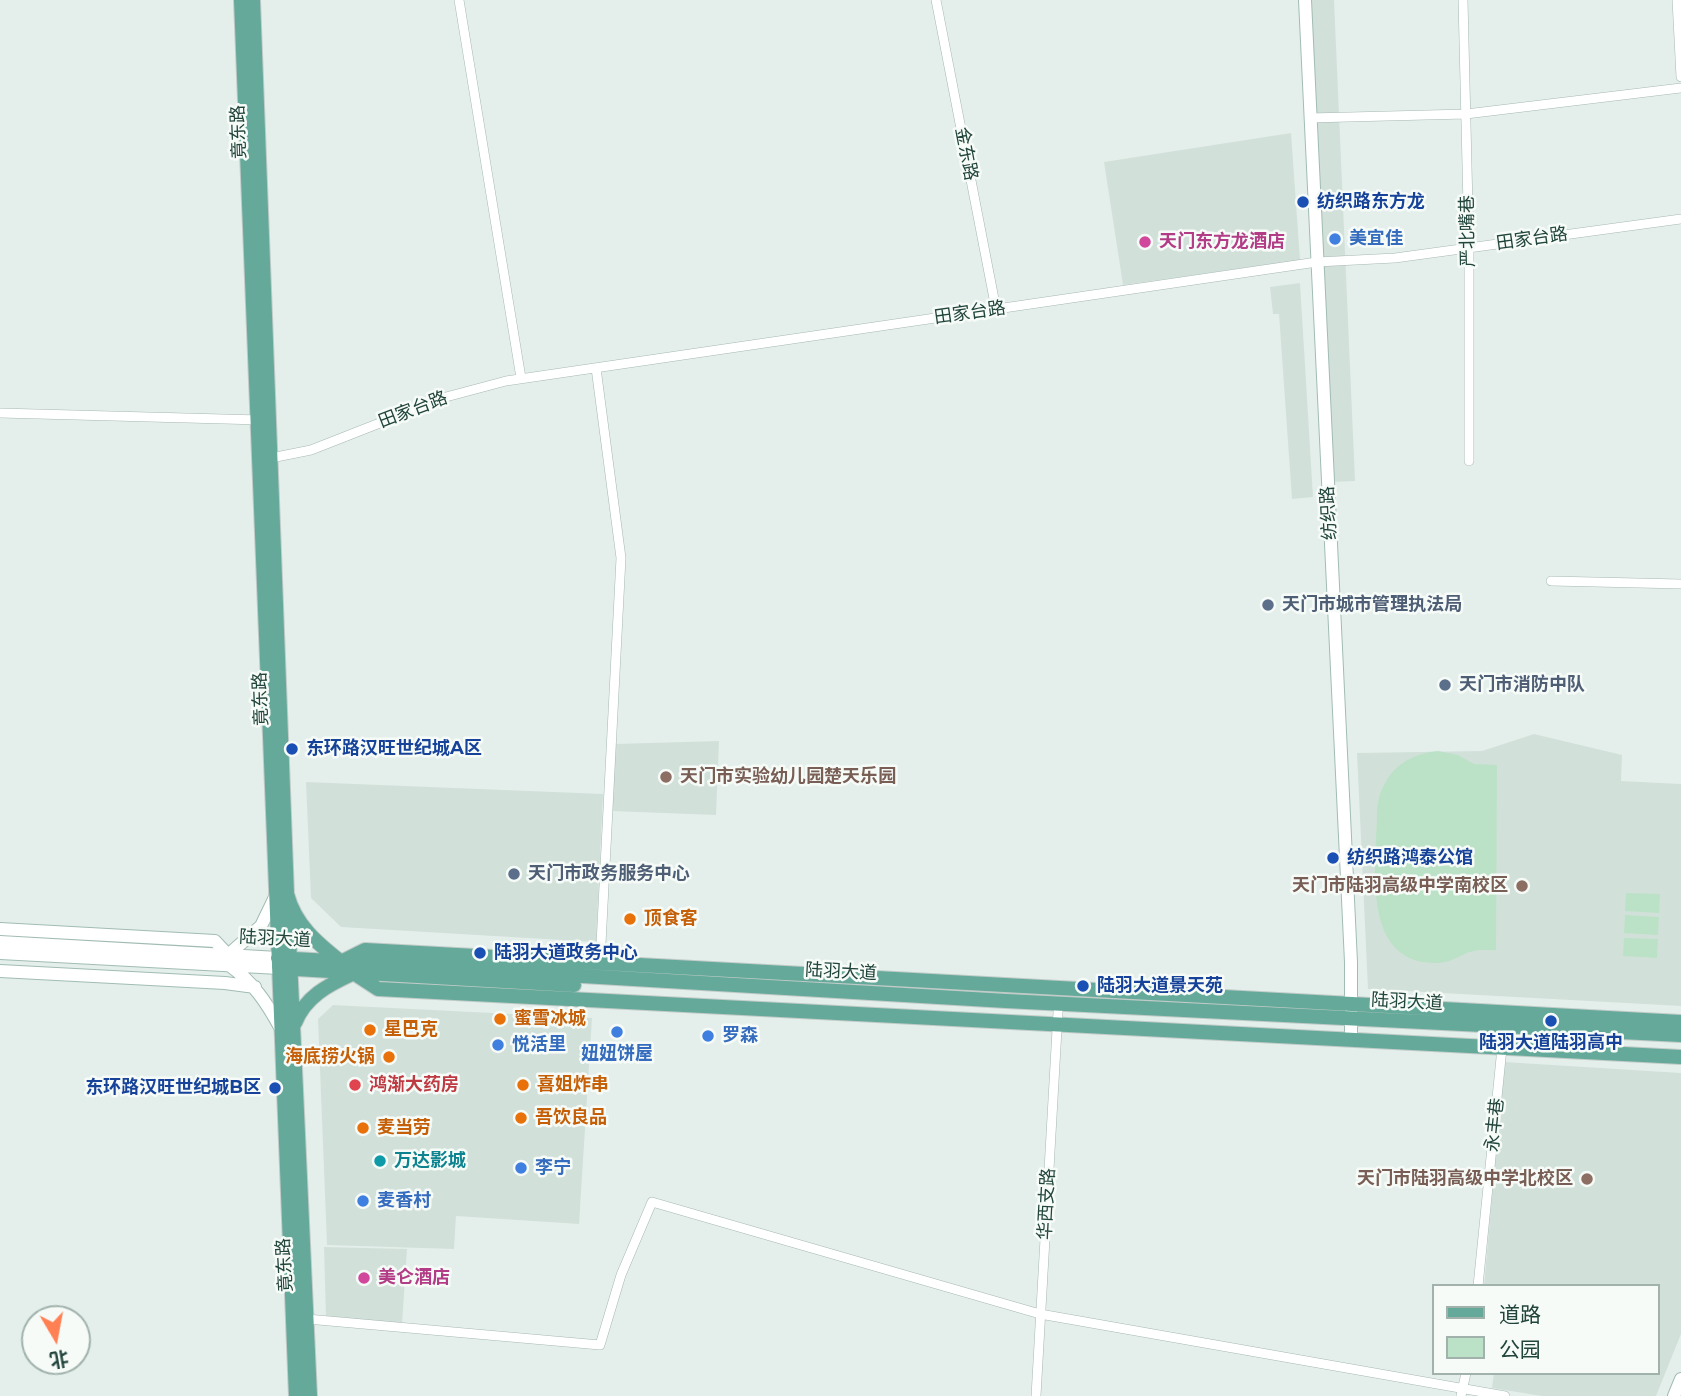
<!DOCTYPE html>
<meta charset="utf-8">
<style>
body{margin:0}
#map{position:relative;width:1681px;height:1396px;overflow:hidden;background:#e4efeb;font-family:Montserrat,"Noto Sans SC",sans-serif}
canvas{display:block}
.legend{position:absolute;left:1432px;top:1284px;width:228px;height:91px;box-sizing:border-box;background:#f6fbf8;border:2px solid #a1b2ac;margin:0;padding:9px 12px;list-style:none;font-size:21px;color:#21443b}
.legend li{display:flex;align-items:center;gap:14px;height:35px}
.legend b{width:35px;border:2px solid #a1b2ac}
.north{position:absolute;left:21px;top:1305px;width:70px;height:70px;box-sizing:border-box;background:#f6fbf8;border:2px solid #a1b2ac;border-radius:50%;rotate:170deg;font-size:19px;font-weight:700;line-height:28px;text-align:center;color:#21443b}
.north::after{content:'';display:block;margin:auto;width:24px;height:32px;background:#ff8053;clip-path:polygon(50% 0,100% 100%,50% 72%,0 100%)}
</style>
<div id="map">
<canvas width="1681" height="1396"></canvas>
<ul class="legend">
<li><b style="height:9px;background:#64a999"></b>道路</li>
<li><b style="height:19px;background:#bbe2c6"></b>公园</li>
</ul>
<div class="north">北</div>
</div>
<script>
const ctx = document.querySelector('canvas').getContext('2d');
ctx.lineJoin = 'round';
function fillPath(path, color) { ctx.fillStyle = color; ctx.fill(path, 'evenodd'); }
function trace(path, color, width, dash) { ctx.strokeStyle = color; ctx.lineWidth = width; ctx.lineCap = dash ? 'butt' : 'round'; ctx.setLineDash(dash || []); ctx.stroke(path); }
function drawText(font, color, halo, rows, align = 'center') {
  ctx.font = font + ' Montserrat,"Noto Sans SC",sans-serif'; ctx.lineWidth = 5; ctx.setLineDash([]); ctx.textBaseline = 'middle'; ctx.strokeStyle = halo; ctx.fillStyle = color; for (const [text, x, y, turn = 0] of rows) {
    ctx.save(); ctx.translate(x, y); ctx.rotate((+turn || 0) * Math.PI / 180); ctx.textAlign = isNaN(turn) ? turn : align; if (halo) ctx.strokeText(text, 0, 0); ctx.fillText(text, 0, 0); ctx.restore();
  }
}
const built = new Path2D(`
 M1309,0H1334L1355,481L1332,482Z
 M1291,133L1300,260L1123,285L1104,162Z
 M1300,283L1313,497L1292,499L1279,314H1273L1270,287Z
 M1534,734L1622,755L1621,781L1681,784V1006L1368,989L1357,753L1482,751Z
 M719,741L716,815L612,811L615,744Z
 M306,782L603,794L596,942L341,927L311,898Z
 M333,1005L592,1018L579,1224L456,1216L454,1249L327,1245L318,1019Z
 M1504,1062L1681,1073V1334L1656,1396H1542L1492,1388L1494,1373H1658V1286H1484Z
 M324,1247L407,1249L402,1324L326,1317Z`);
const green = new Path2D(`
 M1438,751L1458,755L1474,764L1497,765L1496,950C1489,951 1481,949 1475,951C1460,953 1453,964 1434,963C1359,962 1377,860 1377,811C1380,776 1403,754 1438,751Z
 M1626,893L1660,894L1659,913L1625,911Z
 M1625,915L1659,917L1658,935L1624,933Z
 M1624,938L1658,939L1657,958L1623,956Z`);
const street = new Path2D(`
 M459,0L521,378
 M936,0L996,309
 M1463,0L1469,248V461
 M1677,0L1681,77
 M1310,118L1466,114L1681,88
 M596,368L621,558L600,963
 M0,413L261,420
 M271,458L311,450L446,397L506,381L1317,262L1395,258L1681,219
 M1551,581L1681,584
 M1478,1286L1502,1048
 M307,1319L600,1345L621,1275L652,1202L1040,1314L1505,1396
 M1036,1396L1058,1012
 M1461,1396L1466,1373`);
const secondary = new Path2D(`
 M1305,0L1351,962V1040
 M0,929L215,941L228,955L261,926L275,897
 M0,942L278,958
 M0,953L279,968
 M229,965C253,982 267,1003 281,1029
 M0,971L225,983L255,987
 M1674,1396L1681,1379`);
const primary = new Path2D(`
 M241,0L296,1396
 M253,0L287,894L310,1396
 M287,894C295,925 317,943 341,962L365,950L1681,1022
 M278,958L1006,1001L1681,1035
 M279,968L574,985
 M355,974L378,989L1681,1057
 M295,1023C305,997 328,985 352,974`);
const markers = [
 [1303,202,7,"#1a4fb4"],
 [1335,239,7,"#3f7fe0"],
 [1145,242,7,"#d1479c"],
 [1268,605,7,"#5c6f8a"],
 [1445,685,7,"#5c6f8a"],
 [292,749,7,"#1a4fb4"],
 [666,777,7,"#8d6e63"],
 [1333,858,7,"#1a4fb4"],
 [514,874,7,"#5c6f8a"],
 [1522,886,7,"#8d6e63"],
 [630,919,7,"#e8710a"],
 [480,953,7,"#1a4fb4"],
 [1083,986,7,"#1a4fb4"],
 [500,1019,7,"#e8710a"],
 [1551,1021,7,"#1a4fb4"],
 [370,1030,7,"#e8710a"],
 [617,1032,7,"#3f7fe0"],
 [708,1036,7,"#3f7fe0"],
 [498,1045,7,"#3f7fe0"],
 [389,1057,7,"#e8710a"],
 [355,1085,7,"#e0444e"],
 [523,1085,7,"#e8710a"],
 [275,1088,7,"#1a4fb4"],
 [521,1118,7,"#e8710a"],
 [363,1128,7,"#e8710a"],
 [380,1161,7,"#0f9aa8"],
 [521,1168,7,"#3f7fe0"],
 [1587,1179,7,"#8d6e63"],
 [363,1201,7,"#3f7fe0"],
 [364,1278,7,"#d1479c"]
];
const streetNames = [
 ["竟东路",239,132,-92],
 ["金东路",966,154,79],
 ["严北嘴巷",1468,231,-91],
 ["田家台路",1532,239,-8],
 ["田家台路",970,313,-8],
 ["田家台路",413,410,-21],
 ["纺织路",1329,513,-93],
 ["竟东路",261,699,-92],
 ["陆羽大道",275,939,3],
 ["陆羽大道",841,972,3],
 ["陆羽大道",1407,1002,3],
 ["永丰巷",1495,1125,-84],
 ["华西支路",1047,1204,-87],
 ["竟东路",285,1265,-93]
];
const transitNames = [
 ["纺织路东方龙",1317,202],
 ["东环路汉旺世纪城A区",306,749],
 ["纺织路鸿泰公馆",1347,858],
 ["陆羽大道政务中心",494,953],
 ["陆羽大道景天苑",1097,986],
 ["陆羽大道陆羽高中",1551,1043,"center"],
 ["东环路汉旺世纪城B区",261,1088,"right"]
];
const shopNames = [
 ["美宜佳",1349,239],
 ["罗森",722,1036],
 ["悦活里",512,1045],
 ["妞妞饼屋",617,1054,"center"],
 ["李宁",535,1168],
 ["麦香村",377,1201]
];
const hotelNames = [
 ["天门东方龙酒店",1159,242],
 ["美仑酒店",378,1278]
];
const serviceNames = [
 ["天门市城市管理执法局",1282,605],
 ["天门市消防中队",1459,685],
 ["天门市政务服务中心",528,874]
];
const educationNames = [
 ["天门市实验幼儿园楚天乐园",680,777,"left"],
 ["天门市陆羽高级中学南校区",1508,886],
 ["天门市陆羽高级中学北校区",1573,1179]
];
const foodNames = [
 ["顶食客",644,919],
 ["蜜雪冰城",514,1019],
 ["星巴克",384,1030],
 ["海底捞火锅",375,1057,"right"],
 ["喜姐炸串",537,1085],
 ["吾饮良品",535,1118],
 ["麦当劳",377,1128]
];
const healthNames = [
 ["鸿渐大药房",369,1085]
];
const cultureNames = [
 ["万达影城",394,1161]
];
fillPath(built, '#d2e0da');
fillPath(green, '#bbe2c6');
trace(street, '#a6b8b3', 10);
trace(secondary, '#a1bcb3', 14);
trace(primary, '#c1cbc8', 16);
trace(street, '#fff', 9);
trace(secondary, '#fff', 12);
trace(primary, '#64a999', 14);
for (const [x, y, r, color] of markers) { const dot = new Path2D(); dot.arc(x, y, r, 0, 2 * Math.PI); ctx.fillStyle = color; ctx.fill(dot); trace(dot, '#f6fbf8', 2.5); }
drawText('18px', '#21443b', '#f6fbf8', streetNames);
drawText('bold 18px', '#164399', '#f6fbf8', transitNames, 'left');
drawText('bold 18px', '#366cbe', '#f6fbf8', shopNames, 'left');
drawText('bold 18px', '#b23c85', '#f6fbf8', hotelNames, 'left');
drawText('bold 18px', '#4e5e75', '#f6fbf8', serviceNames, 'left');
drawText('bold 18px', '#785e54', '#f6fbf8', educationNames, 'right');
drawText('bold 18px', '#c56008', '#f6fbf8', foodNames, 'left');
drawText('bold 18px', '#be3a42', '#f6fbf8', healthNames, 'left');
drawText('bold 18px', '#0d838f', '#f6fbf8', cultureNames, 'left');
</script>
